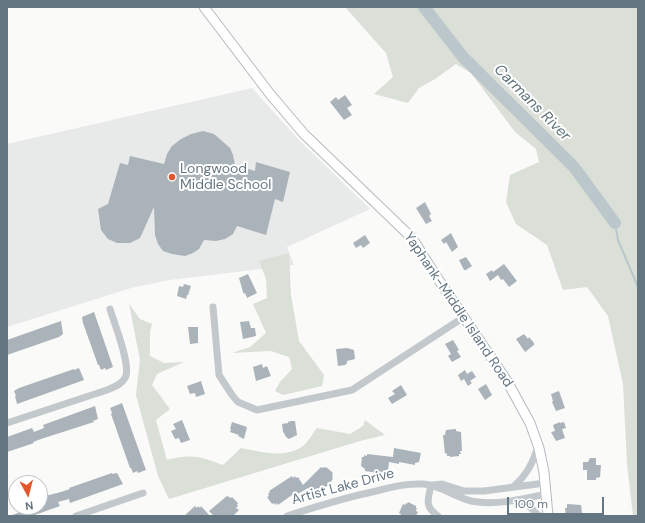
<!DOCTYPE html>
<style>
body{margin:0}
#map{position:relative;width:645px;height:523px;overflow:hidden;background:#fafaf8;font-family:"DM Sans",sans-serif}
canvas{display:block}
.frame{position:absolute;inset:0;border:8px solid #657683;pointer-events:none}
.north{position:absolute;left:8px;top:475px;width:40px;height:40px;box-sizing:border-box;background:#fff;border:1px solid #c1c8cd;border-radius:50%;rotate:173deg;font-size:11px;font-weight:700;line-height:16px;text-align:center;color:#657683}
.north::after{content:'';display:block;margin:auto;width:14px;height:18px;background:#e4572e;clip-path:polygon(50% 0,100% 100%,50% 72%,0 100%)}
.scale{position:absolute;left:507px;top:497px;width:97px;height:18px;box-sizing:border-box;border:2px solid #657683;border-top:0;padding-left:5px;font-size:12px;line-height:14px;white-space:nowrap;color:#657683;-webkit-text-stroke:3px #fff;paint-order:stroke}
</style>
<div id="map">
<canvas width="645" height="523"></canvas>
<div class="frame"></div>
<div class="north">N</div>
<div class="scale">100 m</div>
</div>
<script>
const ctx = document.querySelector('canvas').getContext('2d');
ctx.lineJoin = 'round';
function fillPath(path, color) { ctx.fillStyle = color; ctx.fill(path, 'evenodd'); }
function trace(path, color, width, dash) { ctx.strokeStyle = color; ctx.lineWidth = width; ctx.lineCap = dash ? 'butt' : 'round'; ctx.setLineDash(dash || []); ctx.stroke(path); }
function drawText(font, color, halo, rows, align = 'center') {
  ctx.font = font + ' "DM Sans",sans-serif'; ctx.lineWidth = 4; ctx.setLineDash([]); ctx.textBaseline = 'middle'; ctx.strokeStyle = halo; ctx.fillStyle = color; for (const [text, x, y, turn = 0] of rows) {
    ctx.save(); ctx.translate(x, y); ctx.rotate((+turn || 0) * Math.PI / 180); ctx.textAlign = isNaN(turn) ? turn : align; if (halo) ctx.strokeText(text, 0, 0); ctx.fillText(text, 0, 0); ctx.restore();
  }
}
const built = new Path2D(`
 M252,88L297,138L370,209L287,247L294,265L170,280L131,288L7,327V144Z`);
const green = new Path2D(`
 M345,7H638V516H633L627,464L623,384L608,316L587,287L563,290L547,245L516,224L506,202L510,175L539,162L536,149L515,132L471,73L456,64L435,79L419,88L408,103L374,94L393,77L386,53Z
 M289,253L291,295L299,341L324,375L322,386L283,395L275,391L280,382L292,369L289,357L271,351L232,353L250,347L266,333L253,304L267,298L266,279L259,261Z
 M129,304L140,319L152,324L150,332V356L164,363L184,362L157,374L152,385L170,409L156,420L167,460C193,454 198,456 223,465L241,448C262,452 285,459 303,446C308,442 313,433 317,428L350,434L363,426L365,420L385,435L360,441L169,499L158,476L136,395L140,360Z`);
const stream = new Path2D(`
 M615,223L618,240L638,287`);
const river = new Path2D(`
 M424,7L463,57L574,167L615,223`);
const building = new Path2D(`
 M345,95L352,105L347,108L352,115L344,120L330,102L336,97L338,100Z
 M203,131L214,134L230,148L233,155L235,165L255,171L256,162L290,172L283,202L275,199L266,235L237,226L233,234L225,239L216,241L204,240L199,249L193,253L185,256L172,254L163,251L158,244L155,235L154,207L140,238L130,243H117L108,239L101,230L98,209L108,204L120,163L128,165L130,156L164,164L167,154L172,146L181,139L191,134Z
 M425,202L431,214L429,216L432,221L426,224L416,208Z
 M451,233L458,247L452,252L446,242L444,244L441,240Z
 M365,235L370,243L363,248L361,245L356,248L353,243Z
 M466,257L472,266L466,270H464L459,260Z
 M504,264L517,281L509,287L503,279L501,280L498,275L490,281L486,274L492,270L493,272Z
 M248,274L257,293L247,298L245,293L244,294L243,292L239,278Z
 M184,284L191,286L188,295H187L186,299L177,296L179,286L183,287Z
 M94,312L113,367L106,370L105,368L101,370L99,365H98L83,323L82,317Z
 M61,321L63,334L59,337L7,355V340Z
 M249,321L251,328H255L256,336L243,339L240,322Z
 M188,327H198V343L190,344Z
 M524,334L528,339L529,337L534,343V345L525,352L516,339Z
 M453,340L459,350L457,351L461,357L452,362L448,356L451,354L445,344Z
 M347,348L354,350L355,359L347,361V363L345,365L338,366L336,349Z
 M262,364L263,368L267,366L271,376L256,381L253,367Z
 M79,368L84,380L17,404L15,396H16L14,391L19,388L74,369V370Z
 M465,370L467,374L472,371L476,377L470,381L472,383L468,386L464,379L461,381L458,375Z
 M201,381L205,394L196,397L195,393L190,394L187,386Z
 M486,384L492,395L485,400L478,389Z
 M401,385L407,395L392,404L388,398L395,394L392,391Z
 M559,391L565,408L556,411L552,402L553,401L551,394Z
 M122,403L146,470L138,473L137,471L133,473L131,468H130L111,414L112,413L110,408Z
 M95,406L98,419L93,421L94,422L41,439L33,442L34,443L7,452V437L32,428L34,432L44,428L43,425Z
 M182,420L190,440L181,443L179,438L175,439L171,431L176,429L173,424Z
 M291,421H295L297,435L289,439L286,437L284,433L283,432L282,424L288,423V422Z
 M232,422L247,427L244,439L238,436L239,435L230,432L231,429H230Z
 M560,422V423L564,422L566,428L562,429L565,438L556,441L551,432L555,431L553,425Z
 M456,429V431L461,432L462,451H460L461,454H459V456L450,457V456H447V453L445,454L443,435H445L446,430Z
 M394,448L421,453L419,462L415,463V465L399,462V464L389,462L388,471L383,472V474L365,471V469L361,466L362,457H364V455L367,456V454L393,457Z
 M590,458H596V465H601L600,477L596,478V480H587V470H583V462H588Z
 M321,467L322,468L324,467L325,468L326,467L333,473L332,475L333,476L332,478L333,479L321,493L319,491L314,493L308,488L296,495V493L292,495L278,505L277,503L275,505L274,503L272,504L267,497L269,496L268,494L270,492L269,491L292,476L293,478L295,476L296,478L298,477L303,485Z
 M112,473V474L117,473L123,484L70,503L69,499L58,502L60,506L32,516H10L20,512L18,507H40V499L45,496L61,492L70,489L69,488Z
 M227,496L231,498L232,497L238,503L237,505L238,506L236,508L239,510L233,516H214L209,511Z
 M408,502L416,506V508H417L416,511L418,512L416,516H400L401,514L399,513L403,504L405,505L406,503L407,504Z
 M567,504L581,505L582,513H578V514L575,515V516H566L565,508H567Z
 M195,506L197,508L198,506L200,508L201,506L210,516H184Z`);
const minor = new Path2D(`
 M213,307L219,375L232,395L238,402L257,410L352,390L464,317
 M7,423L107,390C114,387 121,385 125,378C132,366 114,323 110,309
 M431,485C428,500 424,506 438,516
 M433,485L442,484L464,491H484L545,483
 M513,487C527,475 534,462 538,445
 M518,500L527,504L539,516
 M76,516L143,493
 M287,516C315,507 343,498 372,492C389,488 405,483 423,484C440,485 455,497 471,501C495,506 523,499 546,494`);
const secondary = new Path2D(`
 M204,7L270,94L304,134L412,238L434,273L507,381L530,423L539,448L544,472L548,516`);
const markers = [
 [172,177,4,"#e4572e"]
];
const poiNames = [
 ["Longwood",180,169],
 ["Middle School",180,185]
];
const streetNames = [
 ["Yaphank-Middle Island Road",458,310,56],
 ["Artist Lake Drive",343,487,-15]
];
const waterNames = [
 ["Carmans River",532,103,45]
];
fillPath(built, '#e8e9e9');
fillPath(green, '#dadfd7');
trace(stream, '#bbc7cb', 2);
trace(river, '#bbc7cb', 12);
fillPath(building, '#aab3b9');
trace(secondary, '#b3babf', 11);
trace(minor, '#c3c8cc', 7);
trace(secondary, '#fff', 9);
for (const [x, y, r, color] of markers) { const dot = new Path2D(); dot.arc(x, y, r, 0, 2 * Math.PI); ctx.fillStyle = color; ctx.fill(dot); trace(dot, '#fff', 1.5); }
drawText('14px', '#657683', '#fff', poiNames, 'left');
drawText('14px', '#657683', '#fff', streetNames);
drawText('italic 15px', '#60757c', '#fff', waterNames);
</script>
